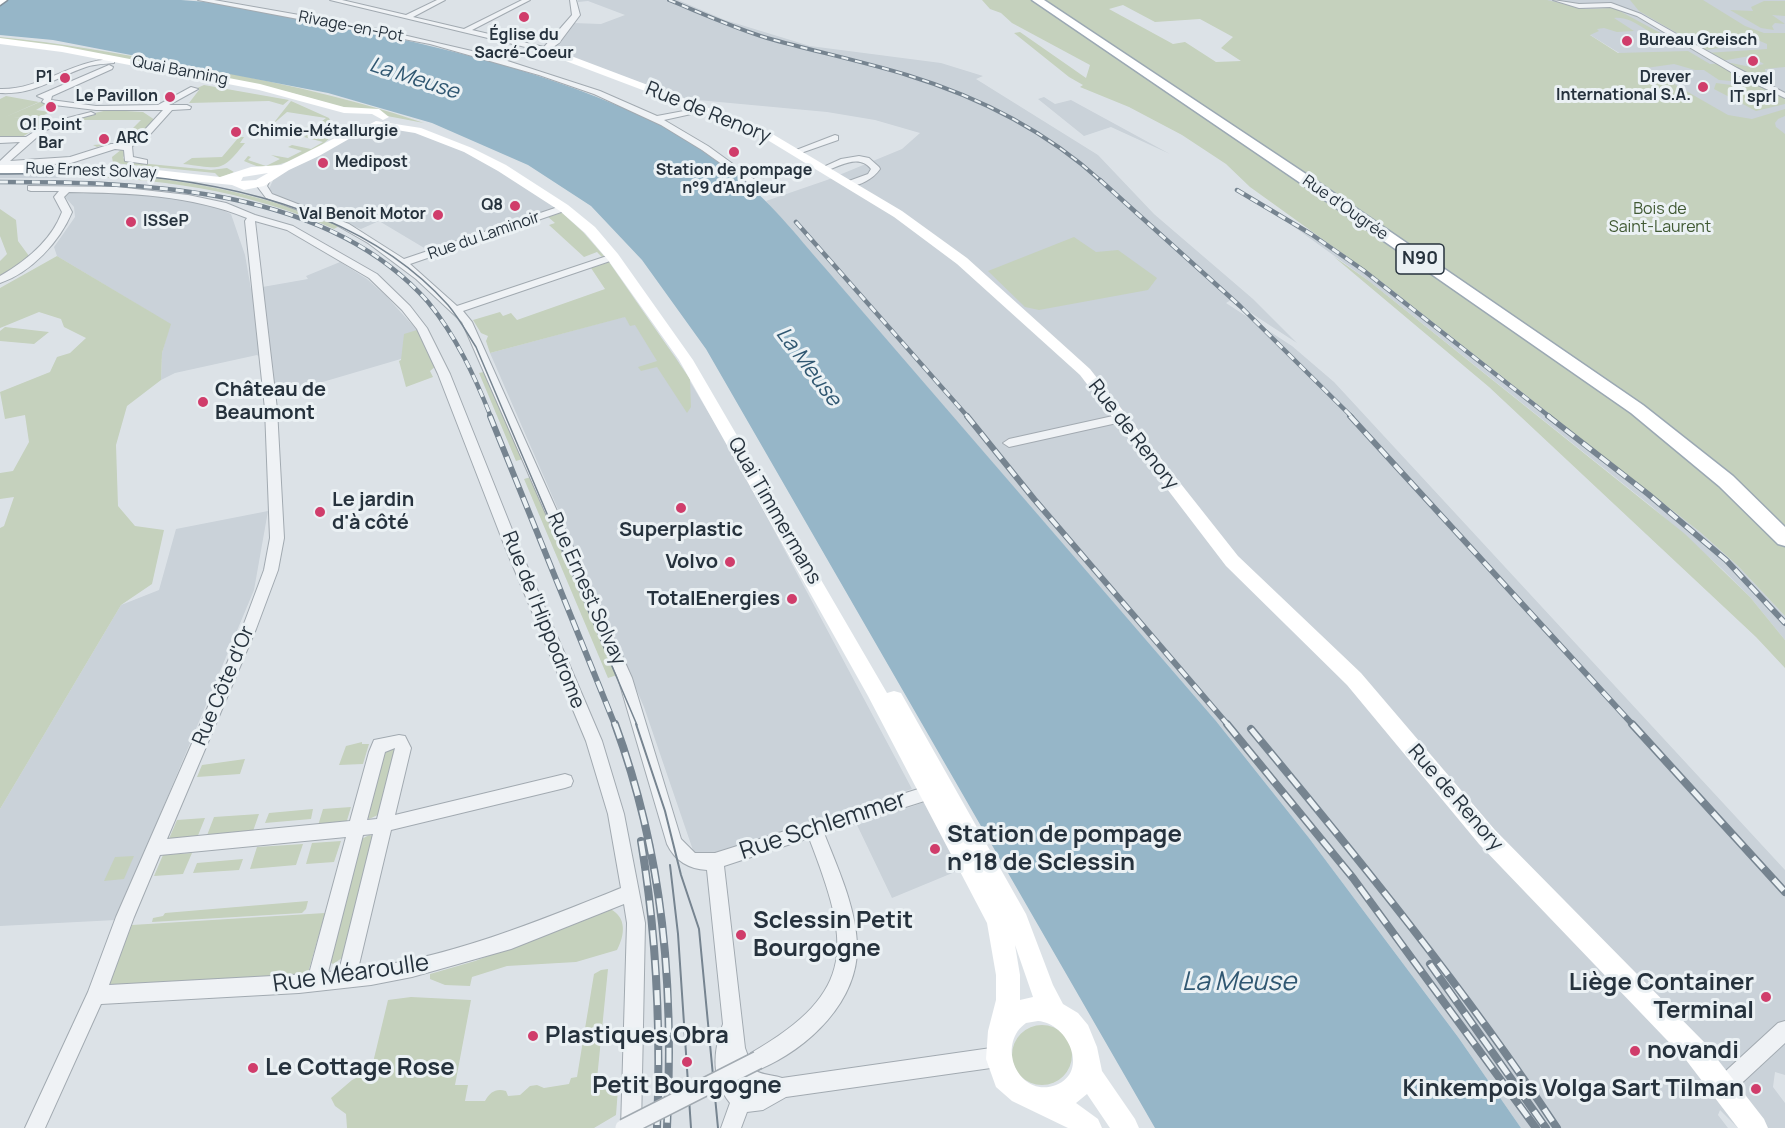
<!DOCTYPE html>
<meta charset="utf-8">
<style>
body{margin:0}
canvas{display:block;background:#dce2e7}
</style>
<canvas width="1785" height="1128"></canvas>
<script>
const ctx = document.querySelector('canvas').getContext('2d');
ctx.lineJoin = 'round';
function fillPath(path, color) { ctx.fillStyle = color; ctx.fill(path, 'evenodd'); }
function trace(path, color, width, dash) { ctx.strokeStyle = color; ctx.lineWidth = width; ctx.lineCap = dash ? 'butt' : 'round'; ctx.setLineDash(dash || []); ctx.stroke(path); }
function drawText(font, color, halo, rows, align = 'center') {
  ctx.font = font + ' Manrope,sans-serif'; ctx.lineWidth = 6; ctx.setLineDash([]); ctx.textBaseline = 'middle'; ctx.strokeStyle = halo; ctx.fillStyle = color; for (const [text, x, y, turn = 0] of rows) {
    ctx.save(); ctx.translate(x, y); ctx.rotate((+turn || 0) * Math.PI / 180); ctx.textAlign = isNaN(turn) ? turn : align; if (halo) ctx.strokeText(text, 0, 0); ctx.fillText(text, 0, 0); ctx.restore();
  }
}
const built = new Path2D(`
 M578,0H678L725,20L810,46L941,63L983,76L976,79L1098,155L1154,214L1253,299L1297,343L1231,300L1226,303L1292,346L1334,382L1785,870V1075L1775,1072L1773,1087L1785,1103V1128H1738L1720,1110L1718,1115L1728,1128H1521L1458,1037L1309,838L1216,721L766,201L827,180L902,149L920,133L875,120L827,112L687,99L551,51L573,23L601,24L625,15L588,1L578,2Z
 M1534,0H1785V147L1756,138Z
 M1044,97L1055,104L1071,100L1170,154L1111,127L1084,136L1038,99Z
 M377,127L414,131L457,148L502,170L556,207L557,210L431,252L379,221L361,229L276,196L269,189L275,176L357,131Z
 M66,172L59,178H0V173Z
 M71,191L154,195L208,204L231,214L245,255L251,289L308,279L306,276L340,262L367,279L386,296L417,330L428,351L275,396L273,367L257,355L175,373L161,380L162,353L170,324L57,256L54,247L75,217L74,207L65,197Z
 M1257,200L1325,240L1378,279L1700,532L1738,566L1785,616V640L1750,597L1722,569L1651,506L1369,281Z
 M642,312L676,358L735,457L912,789L696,859L644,707L490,353Z
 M268,511L254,590L116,920L0,926V809L121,605L159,590L176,529Z
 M925,802L962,869L892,898L857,825Z`);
const green = new Path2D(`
 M982,0H1547L1586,9L1614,8L1666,36C1647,37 1636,16 1614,18L1634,31L1617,32L1604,28L1597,29L1599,31L1590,35L1618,53L1688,51L1710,64L1731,63L1751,67L1764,64L1750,56L1721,61L1706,53L1767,49V44L1748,36L1713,40L1704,35H1696L1711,45L1733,46L1706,50L1639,11L1630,0H1703L1745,26L1764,33H1785V67L1765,69L1766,75L1761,76L1763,77L1738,75L1785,98V104L1756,111L1714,89L1716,83L1731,85V81L1719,80L1704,70H1695L1674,64L1646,68L1728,115L1752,119L1785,109V116L1778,119L1775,123L1776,127L1785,134V616L1738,566L1700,532L1378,279L1250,187L1226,164L1182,135L1129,107L1080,87L1083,85L1069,77L1014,33L1020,32L1086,78L1090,65L1012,23L1001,13L990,9ZM1123,5L1155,22L1200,19L1233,37L1221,48L1241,61L1216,62L1185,42L1173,44L1109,9Z
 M1764,1H1785V16L1772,15L1785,24L1775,23L1772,26L1774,30L1761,28L1730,10L1753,11L1751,7Z
 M0,37C61,43 120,54 180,64C262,79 345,96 424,123L345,108L288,92L230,80L0,40Z
 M204,85L289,100L283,105L269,101L189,103L199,90L195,89Z
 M6,96L39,102L3,118L40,102L46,104L36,110L50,112L42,116L13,118L43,117L51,119L22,137L0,138V99Z
 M291,101L329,118L335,132C322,150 288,164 267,167C259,168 251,164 244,161L248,156L251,157L248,160L266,166L280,159L271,155L288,158L302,151L288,147L292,145L311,149L323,142L304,137L307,135L321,138L331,131L306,126L317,125L326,118L287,112L272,125Z
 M108,110L143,112L155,120C129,153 130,136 97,147L93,145L118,143L141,120H74L77,117Z
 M239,137H244L240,143H245C220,174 221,168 183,164L192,158L222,157Z
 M122,149L126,151L123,158L129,162L211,170L227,168L234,172L220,178L215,173L113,163L112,157Z
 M65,173C165,174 247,189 341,225L334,229C248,190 154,177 61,176Z
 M0,209L16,220L18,241L29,256L0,278V261L7,254L0,236Z
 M560,211L583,232L604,256L602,257L597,252L584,257L549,225L555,223L547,216Z
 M1074,237L1096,252L1118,250L1157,278L1148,290L1039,310L1025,307L988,271Z
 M57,256L171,324L162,353L161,380L127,406L116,445L118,506L135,526L164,530L152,584L121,605L0,809V528L4,526L14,497L0,499V473L13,471L29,442L25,415L5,419L0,392L50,372L57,357L70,353L86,338L64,327L61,319L39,312L0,328V288Z
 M1333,256L1369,281L1685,534L1750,597L1785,640V668L1756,637L1489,387Z
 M609,262L690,379L691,407L687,413L657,367L641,371L638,367L657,361L635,325L630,326L625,317L490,353L486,341L488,336L481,333L473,320L500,312L503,316L511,313L517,320L605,289L591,268Z
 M5,327L49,332L34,344L0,341V331Z
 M417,330L436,366L430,371L433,377L406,387L399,361L401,360L404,334Z
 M488,371L526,458L516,461L479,373Z
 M534,476L620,674L608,678L524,479Z
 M362,742V744H369L363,764L339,765L346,746Z
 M395,747L397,751L380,814L369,819L367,816L385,753L387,748Z
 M245,759L240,774L197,777L202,765Z
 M351,807L345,827L317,829L323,809Z
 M313,809L311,819L265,823L269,813Z
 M259,814L252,834L206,838L214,817Z
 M205,818L197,838L168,841L177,820Z
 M369,835L373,836L342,958L333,964L330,962L360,840Z
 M341,841L334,862L306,864L312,843Z
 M303,844L296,865L250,869L257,847Z
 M192,853L183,874L154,876L163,855Z
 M134,856L124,879L104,881L115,857Z
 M243,859L239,870L193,873L197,863Z
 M308,901L306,909L302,913L152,922L153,918L163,916L165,913Z
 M610,909C627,917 625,935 617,950L576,962L507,966L472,977L470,986L445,985L430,979V974L475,961Z
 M325,913L308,973L106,989L132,925Z
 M608,969L596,1089L609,1086L618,1089L616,1115L594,1128H347L346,1114L335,1106L331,1098L352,1080L366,1073L370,1075L388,1000L411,997L471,1000L455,1085H468L465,1101H485C490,1092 496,1088 506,1091L508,1096L520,1095L530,1086L537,1085L544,1088L569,1084L571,1078L577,1077L594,974L601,970Z
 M1012 1055a30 30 0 1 1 60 0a30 30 0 1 1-60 0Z`);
const water = new Path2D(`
 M0,0C60,0 121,0 181,0C232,3 284,15 334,25C443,47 553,73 654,122C682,135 709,155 734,174C769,199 796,235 825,268L1216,721L1309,838L1458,1037L1521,1128H1155L706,349L642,260L591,206L528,165L432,123L328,93L53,40L0,35Z`);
const street = new Path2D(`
 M198,0H214L373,28L489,55L600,91L657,116L705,107V111L664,120L708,146L762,185L754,187L702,150L661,125L594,94L539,75L430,44Z
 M330,0H342L406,15L437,0H445L413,17L464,29L522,0H530L472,30L544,47L572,15L570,0H576L580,15L559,43L546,52Z
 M1553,0L1579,4L1611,3L1641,14L1737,68L1785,93V98L1731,72L1637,16L1610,7L1579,8Z
 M111,59H114V63C104,64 95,64 86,67C54,78 35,95 0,93V89C40,90 71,61 111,59Z
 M109,65L113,67L112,69L52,96L51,100L96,106L158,105L191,87L198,89L169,105H187L191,107L190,109L172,110L145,140L132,146L133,157L147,160V164L125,161L124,150L115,149L71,163L0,167V161L20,142L0,143V137H26L48,123L91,112L95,114L65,122L44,131L10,161L70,157L111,144H122L139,136L163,110H96L46,104L42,102L44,99L37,96Z
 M835,135L838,136V140L798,154L791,152Z
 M859,156L869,158L879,167L880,169C873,179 859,187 846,186V182L868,174L871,169C859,153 838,167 823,172L819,169L841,159Z
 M263,178L270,180L267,186L272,194L349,224L404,259L561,206H567V210L410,264L457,306L610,255H616V259L463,311L472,322L632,678L681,839L695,853H715L931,785L937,787L939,792L937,797L824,833C838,869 855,905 857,943C860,1001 808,1049 758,1070L752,1068C761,1076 771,1074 782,1078L998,1047L1005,1050L1008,1057L1005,1064L998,1067L786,1097L763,1110L747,1112L741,1128H721L730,1103C711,1080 713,1051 723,1024L707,870C689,869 675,861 667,844L618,678L462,322L416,279L368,243L333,223L266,198L257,186ZM809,838C850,944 859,991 751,1053L749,1059L745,1048L724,866ZM739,1083L752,1092H746Z
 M28,186L117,187L188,195L226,203L255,215L293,226L377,274L410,306L427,328L450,374L519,547L602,741L624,814L645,923L641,1128H621L627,923L624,904L511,949L412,977L371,985L299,993L101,1004L45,1128H25L88,992L116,917L242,629L264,570L270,538L265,409L245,221L247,218C191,195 129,193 69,192L64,197L72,212C60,241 31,273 0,283V276C26,261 51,241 62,212L54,197L59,191H31L28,190ZM255,221L287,230L369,278L402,310L417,329L438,374L505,547L586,741L608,814L621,888C536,922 449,958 358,969L391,830L565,788L571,786L573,781L571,776L565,774L395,815L411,748L405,736L399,735L374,740L369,752L350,821L167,839L256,629L278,570L284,538L277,409ZM395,748L377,819L367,820L385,752ZM373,834L339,971L328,972L363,835ZM346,837L309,974L109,985L134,917L160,855Z
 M1122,414L1126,415L1128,418L1126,421L1009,447L1003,443L1009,439Z
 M1785,1021V1043L1731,1093L1724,1096L1717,1093L1714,1086L1717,1079L1778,1023Z`);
const secondary = new Path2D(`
 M0,38L62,46L260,84L344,107L379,109L389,117L383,120L372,114L344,113L259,90L62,52L0,44Z
 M542,48H550L764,129L902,211L967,258L1090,369L1238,556L1361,673L1495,830L1704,1042L1764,1119L1768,1128H1738L1686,1060L1479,844L1347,685L1226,566L1080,375L957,264L894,217L756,133L542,52Z
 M376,121L421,128L472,148L506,165L568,205L595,227L618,254L693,360L887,693L894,691L901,693L1026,914L1053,985L1063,1004L1078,1013L1088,1025L1097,1047L1102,1071L1135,1119L1139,1128H1110L1087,1094L1076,1103L1098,1119L1102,1128H1068L1012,1101L996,1087L986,1059L988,1031L996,1000V975L987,923L868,696L679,360L608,260L585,233L560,211L498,171L464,152L415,133L372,126L370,124ZM1015,945L1033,997L1020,1000V975ZM1038,1021C1068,1023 1090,1072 1056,1085C1019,1099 995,1045 1026,1023Z
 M359,126L365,129L363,131L319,156L289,170L264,186L244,190L232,185L112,173H0V165H112L220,177L251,167L281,165ZM268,173L256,180L241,181L243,177Z`);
const primary = new Path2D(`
 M1032,0H1044L1309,176L1643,405L1733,476L1785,527V546L1778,544L1719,486L1631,413L1299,182Z`);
const highway = new Path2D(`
 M0,0H7L0,5Z`);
const tramFar1 = new Path2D(`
 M0,174C47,174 94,171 141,176C252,187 372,220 448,305C459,318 467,333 476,347L637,725`);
const tram = new Path2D(`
 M636,724L665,811L681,875L699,929L718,1128
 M670,865L678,934L691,1128`);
const railFar3 = new Path2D(`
 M669,0C701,13 734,28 767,38C813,51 861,61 907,75C979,97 1046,131 1101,181`);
const railFar2 = new Path2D(`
 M1100,180L1240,306L1352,417
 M0,182C142,182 326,186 428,302C456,336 475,377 491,417
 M1237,190L1311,234L1363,270L1550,417
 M796,222L968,417`);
const railFar1 = new Path2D(`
 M490,416L615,725
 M967,416L1034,499L1228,725
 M1350,416L1633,725
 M1548,416L1648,494L1726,560L1785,623`);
const rail = new Path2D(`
 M615,724C664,857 674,987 667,1128
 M1227,724L1353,878L1536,1128
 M1632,724L1785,892
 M1251,729C1358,858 1464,988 1557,1128
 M641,841C657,937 661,1031 657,1128
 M1430,964L1546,1128`);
const streetBridge = new Path2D(`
 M624,1128L758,1060`);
const markers = [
 [524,17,6,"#d03d6b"],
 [1627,41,6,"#d03d6b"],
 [1753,61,6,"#d03d6b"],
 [65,78,6,"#d03d6b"],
 [1703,87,6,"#d03d6b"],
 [170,97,6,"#d03d6b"],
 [51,107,6,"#d03d6b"],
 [236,132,6,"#d03d6b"],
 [104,139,6,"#d03d6b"],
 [734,152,6,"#d03d6b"],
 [323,163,6,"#d03d6b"],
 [515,206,6,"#d03d6b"],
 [438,215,6,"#d03d6b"],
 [131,222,6,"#d03d6b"],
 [203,402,6,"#d03d6b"],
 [681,508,6,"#d03d6b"],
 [320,512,6,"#d03d6b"],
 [730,562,6,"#d03d6b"],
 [792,599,6,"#d03d6b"],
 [935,849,6,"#d03d6b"],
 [741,935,6,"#d03d6b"],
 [1766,997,6,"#d03d6b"],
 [533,1036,6,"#d03d6b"],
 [1635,1051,6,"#d03d6b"],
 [687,1062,6,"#d03d6b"],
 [253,1068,6,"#d03d6b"],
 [1756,1089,6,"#d03d6b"]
];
const farStreetnames = [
 ["Rivage-en-Pot",351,27,11],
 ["Quai Banning",180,71,11],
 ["Rue Ernest Solvay",91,171,2],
 ["Rue d'Ougrée",1345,208,35],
 ["Rue du Laminoir",484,236,-19]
];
const farPoinames = [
 ["Église du",524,36,"center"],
 ["Sacré-Coeur",524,54,"center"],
 ["Bureau Greisch",1639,41],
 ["P1",53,78,"right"],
 ["Drever",1691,78,"right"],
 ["International S.A.",1691,96,"right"],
 ["Level",1753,80,"center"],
 ["IT sprl",1753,98,"center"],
 ["Le Pavillon",158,97,"right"],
 ["O! Point",51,126,"center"],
 ["Bar",51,144,"center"],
 ["Chimie-Métallurgie",248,132],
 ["ARC",116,139],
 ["Medipost",335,163],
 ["Station de pompage",734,171,"center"],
 ["n°9 d'Angleur",734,189,"center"],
 ["Q8",503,206,"right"],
 ["Val Benoit Motor",426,215,"right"],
 ["ISSeP",143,222]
];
const farParknames = [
 ["Bois de",1660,210],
 ["Saint-Laurent",1660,228]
];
const shields = [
 [1420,259,48]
];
const shieldNames = [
 ["N90",1420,259]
];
const streetNames = [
 ["Rue de Renory",708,113,22],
 ["Rue de Renory",1133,435,52],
 ["Quai Timmermans",774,511,60],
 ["Rue Ernest Solvay",586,589,66],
 ["Rue de l'Hippodrome",543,620,68],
 ["Rue Côte d'Or",224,686,-67],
 ["Rue de Renory",1455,798,49]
];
const poiNames = [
 ["Château de",215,390],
 ["Beaumont",215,413],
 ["Le jardin",332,500],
 ["d'à côté",332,523],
 ["Superplastic",681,530,"center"],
 ["Volvo",718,562,"right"],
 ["TotalEnergies",780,599,"right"]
];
const waterNames = [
 ["La Meuse",414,79,18],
 ["La Meuse",808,367,53]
];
const nearStreetnames = [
 ["Rue Schlemmer",823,826,-18],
 ["Rue Méaroulle",351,974,-8]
];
const nearPoinames = [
 ["Station de pompage",947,835],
 ["n°18 de Sclessin",947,863],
 ["Sclessin Petit",753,921],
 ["Bourgogne",753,949],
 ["Liège Container",1754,983,"right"],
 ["Terminal",1754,1011,"right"],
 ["Plastiques Obra",545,1036],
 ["novandi",1647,1051],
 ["Le Cottage Rose",265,1068],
 ["Petit Bourgogne",687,1086,"center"],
 ["Kinkempois Volga Sart Tilman",1744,1089,"right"]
];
const nearWaternames = [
 ["La Meuse",1239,983]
];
fillPath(built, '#cad2d9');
fillPath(green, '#c5d1bd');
fillPath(water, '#96b6c8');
trace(street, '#a2aab1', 2);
trace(primary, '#9ba8b3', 3);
trace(highway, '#83929d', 3);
fillPath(street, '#eff2f5');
fillPath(secondary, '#fff');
fillPath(primary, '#fff');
fillPath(highway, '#fff');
trace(tramFar1, '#768490', 1.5);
trace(tram, '#768490', 2);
trace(railFar3, '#768490', 4);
trace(railFar2, '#768490', 4.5);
trace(railFar1, '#768490', 6);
trace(rail, '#768490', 8);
trace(railFar3, '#ebf1f4', 2, [7]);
trace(railFar2, '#ebf1f4', 3, [8]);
trace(railFar1, '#ebf1f4', 4, [11]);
trace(rail, '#ebf1f4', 5, [15]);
trace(streetBridge, '#a2aab1', 20, []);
trace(streetBridge, '#eff2f5', 17);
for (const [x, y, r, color] of markers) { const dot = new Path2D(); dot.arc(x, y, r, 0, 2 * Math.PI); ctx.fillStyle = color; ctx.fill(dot); trace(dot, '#ebf1f4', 2); }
drawText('16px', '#26323d', '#ebf1f4', farStreetnames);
drawText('bold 16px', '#26323d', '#ebf1f4', farPoinames, 'left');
drawText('16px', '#405933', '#ebf1f4', farParknames);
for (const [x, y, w] of shields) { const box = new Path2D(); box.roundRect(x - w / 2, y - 15, w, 30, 4.5); ctx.fillStyle = '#ebf1f4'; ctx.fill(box); trace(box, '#26323d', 1.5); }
drawText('bold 18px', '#26323d', null, shieldNames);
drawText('20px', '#26323d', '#ebf1f4', streetNames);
drawText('bold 20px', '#26323d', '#ebf1f4', poiNames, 'left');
drawText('italic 21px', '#305771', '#ebf1f4', waterNames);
drawText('24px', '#26323d', '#ebf1f4', nearStreetnames);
drawText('bold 24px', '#26323d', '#ebf1f4', nearPoinames, 'left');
drawText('italic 26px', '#305771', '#ebf1f4', nearWaternames);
</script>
